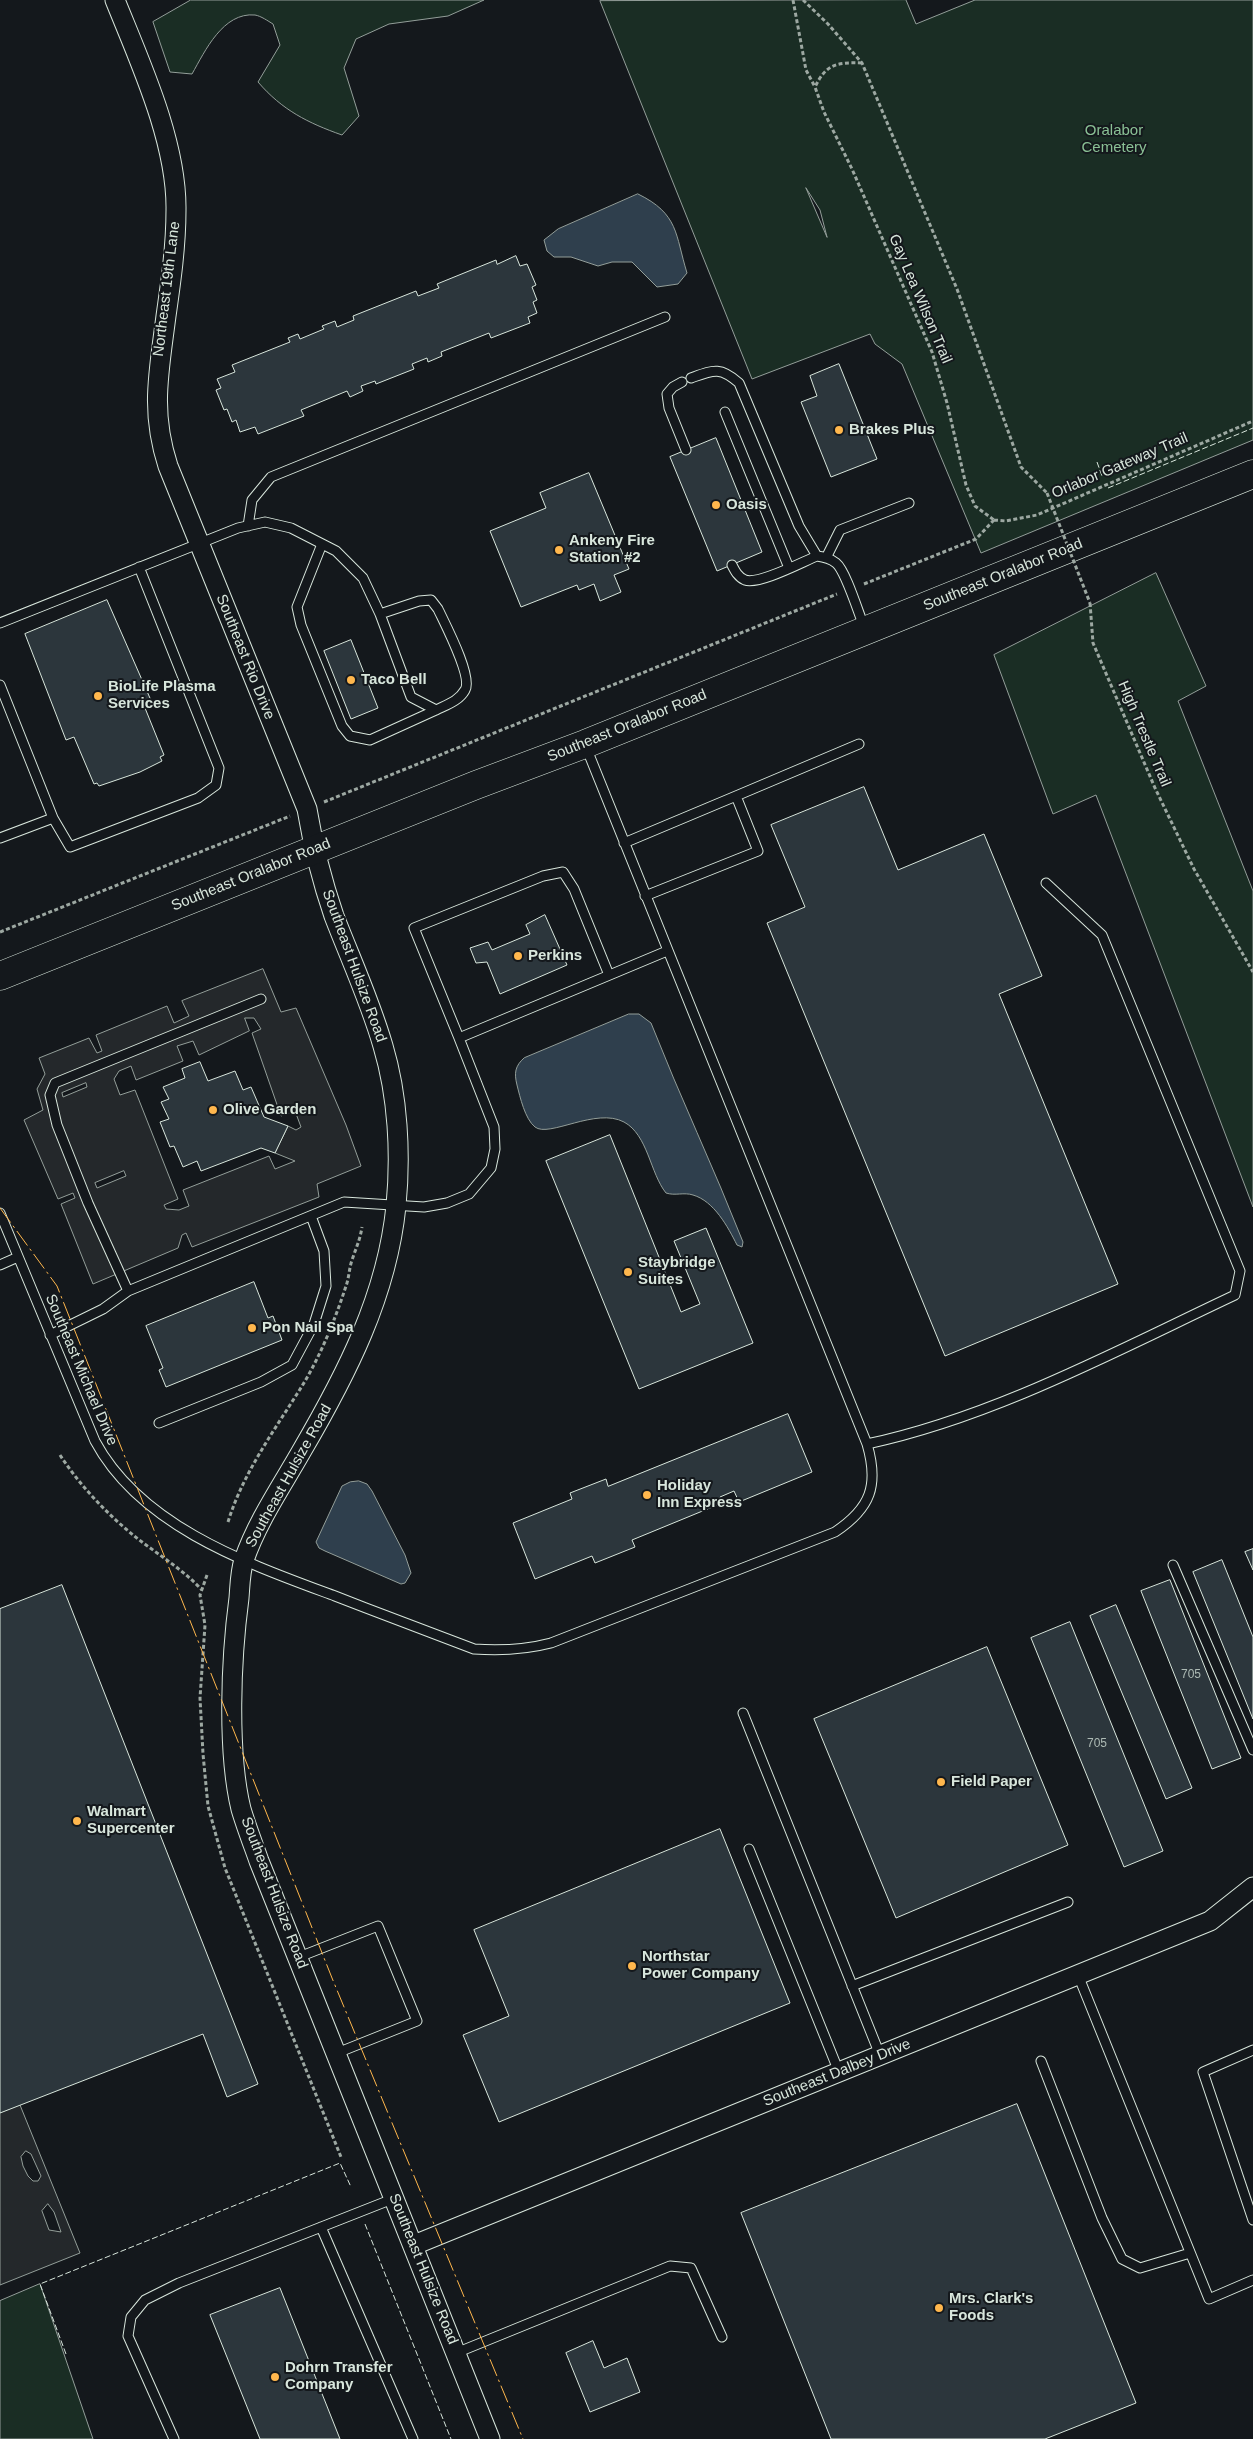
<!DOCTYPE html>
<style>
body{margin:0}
canvas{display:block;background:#14181c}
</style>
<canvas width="1253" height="2439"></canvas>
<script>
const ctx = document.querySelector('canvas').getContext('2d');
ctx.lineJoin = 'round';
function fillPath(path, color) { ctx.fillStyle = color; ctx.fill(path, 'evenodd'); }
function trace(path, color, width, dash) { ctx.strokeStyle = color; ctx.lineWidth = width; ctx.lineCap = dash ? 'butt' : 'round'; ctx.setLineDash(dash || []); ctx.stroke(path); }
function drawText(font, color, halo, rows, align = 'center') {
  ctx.font = font + ' Helvetica,sans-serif'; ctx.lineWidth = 4; ctx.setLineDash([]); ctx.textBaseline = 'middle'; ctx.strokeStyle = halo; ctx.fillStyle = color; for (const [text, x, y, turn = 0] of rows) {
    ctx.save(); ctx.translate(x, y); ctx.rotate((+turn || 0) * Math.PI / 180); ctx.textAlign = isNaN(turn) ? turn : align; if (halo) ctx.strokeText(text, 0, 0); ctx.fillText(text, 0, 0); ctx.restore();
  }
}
const green = new Path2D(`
 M191,0H484L448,16L389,24L356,39L344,68L359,116L342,135C308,123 282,110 258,82L280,45L273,24C268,21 261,16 255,15C223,12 205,51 192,74L170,72L153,22Z
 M906,0L916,24L975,0H1253V440L981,553L902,364L875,344L870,334L752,379L600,1ZM806,188L820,210L827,237Z
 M1156,573L1206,686L1178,701L1253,891V1207L1096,795L1053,814L994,655Z
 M40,2284L93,2439H0V2301Z`);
const parking = new Path2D(`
 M263,969L281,1012L296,1008L346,1125L361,1166L317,1184L319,1197L192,1247L186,1233L182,1235L178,1248L93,1284L61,1204L75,1198L73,1193L58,1199L24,1120L43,1110L37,1089L45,1074L39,1058L89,1038L97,1053L102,1051L96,1035L167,1006L174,1023L189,1016L182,1001ZM245,1018H254L261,1029L252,1033L281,1116L295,1111L301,1127L296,1130L288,1126L275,1153L295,1161L275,1169L269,1156L183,1190L189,1206L179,1210L166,1209L164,1205L178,1199L135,1090L120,1095L114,1079L119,1071L131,1066L136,1080L183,1061L177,1046L193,1041L199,1055L249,1031ZM86,1083L87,1087L63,1097L62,1093ZM124,1171L126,1176L97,1188L95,1183Z
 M20,2105L80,2253L0,2285V2113ZM26,2151L31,2154L41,2176L38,2181H33L28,2176L23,2166L21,2157ZM48,2204L54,2212L61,2232L49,2230L42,2211Z`);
const water = new Path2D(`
 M638,194C679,214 675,234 687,273L678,284L657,287L632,262H612L598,266L571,257H554L547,251L544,240L558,229Z
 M629,1014H639L651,1023C680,1097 714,1168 743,1242L742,1247L737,1245C728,1227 714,1201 693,1195C684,1192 675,1196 666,1193C650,1173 648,1135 624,1122C596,1107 549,1138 535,1127C525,1119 520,1097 517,1085C514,1073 515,1066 524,1058Z
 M359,1481L367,1484L372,1491L405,1555L411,1573L405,1583L401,1584L325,1551L319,1548L316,1542L342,1486L350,1482Z`);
const building = new Path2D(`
 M516,256L520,266L527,264L536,285L532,287L537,300L533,302L537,313L528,317L530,323L491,338L489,333L441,352L442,356L428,362L427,358L412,364L414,369L376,384L375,381L361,386L363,391L350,397L347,391L301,410L304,416L258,434L255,427L240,432L236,420L232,422L227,409L224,410L216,390L221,388L217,379L235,372L232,365L290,342L288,338L298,334L300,339L324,329L322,326L335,321L337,327L354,320L353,316L416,291L418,296L439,288L437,284L496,260L497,264Z
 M839,364L877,459L831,477L801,402L817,396L810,376Z
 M716,438L762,552L717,571L670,457Z
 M589,473L629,569L614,575L621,592L600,601L594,584L579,590L577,585L521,607L490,531L546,508L540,493Z
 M107,600L153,705L145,708L164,755L160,757L162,761L140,772L99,786L97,783L94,784L74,737L66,740L25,634Z
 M351,640L378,708L351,719L324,651Z
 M864,787L898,870L984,834L1042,976L999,994L1118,1284L945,1356L767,923L805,907L771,825Z
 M545,915L567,965L500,994L487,962L476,963L470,948L488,942L492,950L530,934L526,925Z
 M200,1062L208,1081L235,1071L243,1090L251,1087L264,1117L288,1126L275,1153L261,1148L201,1171L197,1161L183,1167L174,1146L170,1147L160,1122L169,1119L161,1102L169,1099L163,1087L185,1078L182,1069Z
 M610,1135L681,1312L700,1304L674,1241L706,1228L753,1343L639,1389L546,1161Z
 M254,1282L268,1318L273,1316L282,1340L166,1387L159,1370L163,1368L146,1326Z
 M788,1414L812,1472L739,1502L734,1491L720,1497L722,1503L632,1540L635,1547L595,1563L592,1556L535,1579L513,1523L572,1499L570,1493L606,1479L608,1486Z
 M1253,1549V1570L1245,1552Z
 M1222,1560L1253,1637V1719L1193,1572Z
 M1170,1580L1241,1758L1212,1769L1141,1591Z
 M62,1585L258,2084L227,2097L203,2034L0,2113V1609Z
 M1116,1605L1192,1788L1166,1799L1090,1616Z
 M1070,1622L1163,1851L1124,1867L1031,1638Z
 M987,1647L1068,1845L896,1918L814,1719Z
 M720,1829L790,2003L499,2122L463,2035L509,2016L474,1930Z
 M1017,2104L1136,2403L1045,2439H831L741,2213Z
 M280,2288L340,2439H260L210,2315Z
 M593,2341L604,2368L627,2358L640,2392L590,2412L566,2353Z`);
const path = new Path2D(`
 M793,0L806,70L815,87
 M803,0L828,24L862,63L957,289L1021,467L1047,493
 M862,63C837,62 826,64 815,87L824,112L852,169L932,352L947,403L966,485L975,506L994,520
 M994,520L1006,521L1037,515L1253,421
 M864,584L976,539L994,520
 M1090,603L1093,643L1155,788L1194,869L1253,972
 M324,802L837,594
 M0,932L290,816
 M60,1455C80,1486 109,1516 138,1539C159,1555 182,1569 201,1589
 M228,1522C242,1476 271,1435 297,1394C318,1362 334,1323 346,1286C349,1278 349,1269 352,1260C356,1248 360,1240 362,1227
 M207,1575L200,1595L205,1625L200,1698L203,1754L208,1806L225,1868L341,2157`);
const service = new Path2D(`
 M691,378C713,370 720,366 739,383L799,526L817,556
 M682,382L673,387L667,394L669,408L686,450
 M725,412L789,568
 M248,526L252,500L271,477L665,317
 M322,544L297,607L301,625L342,726L350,736L370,740L436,710
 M826,558L840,530L909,503
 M732,565C735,571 738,577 745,580C759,585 802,562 817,556C824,557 830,558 836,563C846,571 859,615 865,629
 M0,623L238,528L265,522L291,528L336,551L363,578L380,614L419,601L431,600L438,609C445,624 473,677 465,690C459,701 446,705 436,710L411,697L380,614
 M0,685L53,818
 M736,796L859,744
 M0,838L53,818L70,847L198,798L216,785L219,768L139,567
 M624,843L736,796L758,851L645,896
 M459,1038L414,928L543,876L563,872L574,889L609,975
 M0,1213L95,1441C141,1527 249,1564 335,1596C381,1614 427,1631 474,1649C501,1651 524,1650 551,1643L835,1532C871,1508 879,1485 867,1444L586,747
 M0,1265L18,1257
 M128,1291L88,1203L57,1125L50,1095L55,1083L261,999
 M50,1335L103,1309L128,1291L344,1202L424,1207L447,1203L469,1194L491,1168L495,1149L494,1127L459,1038L667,951
 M159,1423L261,1382L292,1365L314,1324L326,1286L324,1251L311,1216
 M867,1444C994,1417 1118,1350 1235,1295L1240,1271L1102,935L1046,883
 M1173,1565L1253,1750
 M743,1713L880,2055
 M749,1849L839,2072
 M299,1957L378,1926L417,2021L337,2053
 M1078,1975L1209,2299L1253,2280
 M852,1986L1068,1902
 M1253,2050L1203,2072L1253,2220
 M1041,2061L1102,2218L1122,2259L1140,2268L1190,2253
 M321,2227L413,2439
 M456,2353L670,2266L691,2268L722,2337
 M174,2439L128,2336L131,2317L145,2300L179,2283L395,2198`);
const minor = new Path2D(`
 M115,0C140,62 177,142 176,210C176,246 171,281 166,316C159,372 150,411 168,466L307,809C313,845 322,881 334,916C351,960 370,1001 383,1046C398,1096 401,1154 396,1206C387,1296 346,1375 301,1452C281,1487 257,1522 244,1560C240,1572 240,1586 239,1598C231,1658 227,1751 241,1809C246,1826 253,1844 259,1861L490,2439
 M414,2245L1210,1921L1253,1887`);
const primary = new Path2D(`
 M0,976L476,785L585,744L1253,474`);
const pathBridge = new Path2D(`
 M1047,493L1090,603`);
const fence = new Path2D(`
 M1097,462L1102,476
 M1108,488L1253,428
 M365,2224L451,2439
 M66,2354L40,2284L340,2163L351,2187`);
const power = new Path2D(`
 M0,1208L57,1286L332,1978L523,2439`);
const markers = [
 [839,430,5,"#ffb74d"],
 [716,505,5,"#ffb74d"],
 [559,550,5,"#ffb74d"],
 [351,680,5,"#ffb74d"],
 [98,696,5,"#ffb74d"],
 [518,956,5,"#ffb74d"],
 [213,1110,5,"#ffb74d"],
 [628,1272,5,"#ffb74d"],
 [252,1328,5,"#ffb74d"],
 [647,1495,5,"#ffb74d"],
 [941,1782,5,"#ffb74d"],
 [77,1821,5,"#ffb74d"],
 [632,1966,5,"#ffb74d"],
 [939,2308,5,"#ffb74d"],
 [275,2377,5,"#ffb74d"]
];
const numberNames = [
 ["705",1191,1675],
 ["705",1097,1744]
];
const parkNames = [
 ["Oralabor",1114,131],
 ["Cemetery",1114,148]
];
const streetNames = [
 ["Northeast 19th Lane",167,289,-83],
 ["Gay Lea Wilson Trail",920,299,67],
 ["Orlabor Gateway Trail",1120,466,-23],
 ["Southeast Oralabor Road",1003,575,-22],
 ["Southeast Rio Drive",245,657,68],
 ["Southeast Oralabor Road",627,726,-22],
 ["High Trestle Trail",1144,734,67],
 ["Southeast Oralabor Road",251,875,-22],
 ["Southeast Hulsize Road",354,966,70],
 ["Southeast Michael Drive",81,1370,67],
 ["Southeast Hulsize Road",289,1476,-61],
 ["Southeast Hulsize Road",274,1893,69],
 ["Southeast Dalbey Drive",837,2073,-22],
 ["Southeast Hulsize Road",423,2269,68]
];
const poiNames = [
 ["Brakes Plus",849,430],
 ["Oasis",726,505],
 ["Ankeny Fire",569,541],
 ["Station #2",569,558],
 ["Taco Bell",361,680],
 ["BioLife Plasma",108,687],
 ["Services",108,704],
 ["Perkins",528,956],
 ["Olive Garden",223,1110],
 ["Staybridge",638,1263],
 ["Suites",638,1280],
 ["Pon Nail Spa",262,1328],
 ["Holiday",657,1486],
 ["Inn Express",657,1503],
 ["Field Paper",951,1782],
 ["Walmart",87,1812],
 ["Supercenter",87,1829],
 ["Northstar",642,1957],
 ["Power Company",642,1974],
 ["Mrs. Clark's",949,2299],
 ["Foods",949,2316],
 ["Dohrn Transfer",285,2368],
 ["Company",285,2385]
];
fillPath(green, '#1a2d24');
trace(green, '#939e99', 1);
fillPath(parking, '#24282b');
trace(parking, '#939e99', 1);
fillPath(water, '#2f3f4d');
trace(water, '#939e99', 1);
fillPath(building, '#2c363c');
trace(building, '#d8e6dc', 1);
trace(service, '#d8e6dc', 11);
trace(minor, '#d8e6dc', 21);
trace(primary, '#d8e6dc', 29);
trace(path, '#9da8a2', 3, [4, 2.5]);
trace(service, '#14181c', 9);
trace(minor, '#14181c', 19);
trace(primary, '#14181c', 28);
trace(pathBridge, '#9da8a2', 3, [4, 2.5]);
trace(fence, '#d8e6dc', 1, [6, 2.5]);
trace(power, '#ffb74d', 1, [18, 4, 2.5, 4]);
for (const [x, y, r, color] of markers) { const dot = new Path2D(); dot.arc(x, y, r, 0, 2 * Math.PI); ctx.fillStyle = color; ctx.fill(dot); trace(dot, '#14181c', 2); }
drawText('12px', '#adbab4', null, numberNames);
drawText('15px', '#8ac095', '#14181c', parkNames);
drawText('15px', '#d8e6dc', '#14181c', streetNames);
drawText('bold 15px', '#d8e6dc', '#14181c', poiNames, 'left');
</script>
